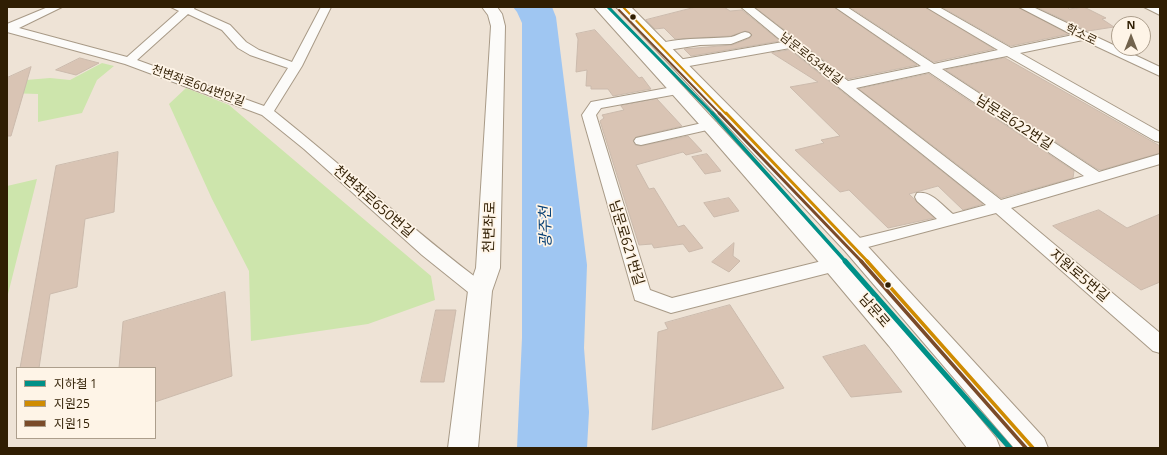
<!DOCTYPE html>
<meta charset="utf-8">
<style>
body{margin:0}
#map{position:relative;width:1167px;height:455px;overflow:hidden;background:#eee3d6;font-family:"Open Sans","Noto Sans KR",sans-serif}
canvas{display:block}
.frame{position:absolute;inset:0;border:8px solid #301e03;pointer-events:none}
.legend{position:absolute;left:16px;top:367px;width:140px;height:72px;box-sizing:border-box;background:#fef4e7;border:1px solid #ac9e8c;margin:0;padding:5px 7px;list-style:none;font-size:12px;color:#301e03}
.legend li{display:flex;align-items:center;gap:8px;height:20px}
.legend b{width:20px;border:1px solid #ac9e8c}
.north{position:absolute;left:1111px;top:16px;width:40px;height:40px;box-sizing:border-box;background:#fef4e7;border:1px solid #ac9e8c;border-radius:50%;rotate:0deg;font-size:11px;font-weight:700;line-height:16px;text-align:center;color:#301e03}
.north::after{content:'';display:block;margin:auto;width:14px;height:18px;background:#72634d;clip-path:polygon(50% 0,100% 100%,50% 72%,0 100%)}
</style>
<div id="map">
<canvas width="1167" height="455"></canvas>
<div class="frame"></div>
<ul class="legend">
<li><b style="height:5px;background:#009088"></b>지하철 1</li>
<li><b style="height:5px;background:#cf8b01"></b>지원25</li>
<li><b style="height:5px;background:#7a4b2a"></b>지원15</li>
</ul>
<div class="north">N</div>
</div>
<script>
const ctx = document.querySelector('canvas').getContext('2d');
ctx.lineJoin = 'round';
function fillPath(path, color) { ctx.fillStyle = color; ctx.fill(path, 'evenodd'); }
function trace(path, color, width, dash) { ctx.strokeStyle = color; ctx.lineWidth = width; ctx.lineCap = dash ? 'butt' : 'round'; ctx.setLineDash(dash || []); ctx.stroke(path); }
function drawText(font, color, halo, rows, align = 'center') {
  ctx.font = font + ' "Open Sans","Noto Sans KR",sans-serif'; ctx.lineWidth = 3.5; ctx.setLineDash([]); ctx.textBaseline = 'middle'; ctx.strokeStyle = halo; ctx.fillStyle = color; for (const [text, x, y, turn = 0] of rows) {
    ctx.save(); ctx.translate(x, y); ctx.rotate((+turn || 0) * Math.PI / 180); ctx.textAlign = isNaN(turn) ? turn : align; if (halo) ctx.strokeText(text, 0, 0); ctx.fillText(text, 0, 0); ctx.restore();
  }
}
const green = new Path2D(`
 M102,63L114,66L97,80L82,113L38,122V94L7,93L26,80L50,78L70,80Z
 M186,88L229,105L431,276L435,300L368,324L251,341L249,271L212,199L169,104Z
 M37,179L7,298V186Z`);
const water = new Path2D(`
 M513,7H552L556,17L587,265L584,348L589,412L587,448H517L522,338V23L517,12Z`);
const building = new Path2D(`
 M696,7H724L730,11L742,10L780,41L691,56L684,49L732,45L750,38L752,35L749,32L745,31L731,36L675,39L664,28L655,29L646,20Z
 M760,7H834L917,65L848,79L756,8Z
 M850,7H925L994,49L934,62Z
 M942,7H1018L1069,34L1011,46Z
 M1037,7H1067L1069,9L1084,7L1106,18L1102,19L1114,27L1088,31Z
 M595,30L639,78L642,77L651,89L613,96L608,89H591V86H586L587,70L576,72L578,39L576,34Z
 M790,50L983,204L963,210L938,186L909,194L934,218L888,228L849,190L840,192L795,150L824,143L821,140L840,136L790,87L818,82L772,53Z
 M80,58L99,63L76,75L56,70Z
 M1005,58L1160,146V153L1101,170L1097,169L946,70Z
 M31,67L11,136H7V78Z
 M929,74L1074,171L1073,178L1001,198L859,89Z
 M657,99L682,126L636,137L633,140L635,145L641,146L688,136L702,151L686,155L683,152L636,165L649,189L654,188L678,227L684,225L703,248L689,252L683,244L654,248L652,244L639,245L600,121L604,118L602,115L624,110L621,106Z
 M118,152L114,212L85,219L77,287L50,294L39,368H20L56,166Z
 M707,154L721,171L705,174L692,157Z
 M729,198L739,211L714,217L704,203Z
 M1099,210L1127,228L1160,214V282L1141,290L1053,226Z
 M734,243L733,256L740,261L729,272L712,262Z
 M225,292L232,376L155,402V368H119L123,322Z
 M730,305L784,388L652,430L658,332L668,329L665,323Z
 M436,310H456L444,382H421Z
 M865,345L902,392L851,397L823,357Z`);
const minor = new Path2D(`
 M48,7H62L19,28L127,57L179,11L171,7H195L194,9L230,25L246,42L259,50L292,62L321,7H331L302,66L274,111C346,168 413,231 487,286L489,291L487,296L480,298L473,296L422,255L304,149L262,115L125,64L7,32V24ZM188,14L222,30L238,48L250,55L288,68L264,106L137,60Z
 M741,7H753L848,81L921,66L835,7H847L934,64L998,50L926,7H939L1011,48L1073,35L1019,7H1033L1160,67V76L1083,40L1020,53L1160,132V142L1155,141L1007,56L942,69L1099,172L1160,154V164L1011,208L1160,333V353L1153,351L996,213L853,251L847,249L844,245L847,241L937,219L917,201L915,197L917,193C931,190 943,206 953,214L986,205L790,48L678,68L674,67L672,64L678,60L783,42ZM929,72L1084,176L1001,200L856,88Z
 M1144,7L1160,8V15Z
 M745,32L749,33L751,35L749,37L731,44L700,45L661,51L655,47C662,37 717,39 731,37C736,36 740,33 745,32Z
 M678,86L683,87L685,90L683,93L601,108L596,115L650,290L672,298L834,258L840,260L843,265L840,270L671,313L635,300L582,115L591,102Z
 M711,121L716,122L718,125L716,128L641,145L636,144L634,141L636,138Z`);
const major = new Path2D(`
 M482,7H497L502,14L505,26L500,268L492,291L478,448H448L468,291L476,268L491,26L488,15Z
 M594,7H609L834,249L919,345L996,438L1000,448H967L889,346L817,260L708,134Z
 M616,7H631L861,239L1044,438L1048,448H1014L845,251Z`);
const bus1Far2 = new Path2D(`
 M623,7L726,114`);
const bus1Far1 = new Path2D(`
 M726,113L868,262`);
const bus1 = new Path2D(`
 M867,261L1033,448`);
const bus2Far2 = new Path2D(`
 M619,10L720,114`);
const bus2Far1 = new Path2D(`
 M719,113L862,262`);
const bus2 = new Path2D(`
 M861,261L1026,448`);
const metro1Far2 = new Path2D(`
 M608,7L713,114`);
const metro1Far1 = new Path2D(`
 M712,113L846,262`);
const metro1 = new Path2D(`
 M845,261L1010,448`);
const markers = [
 [633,17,3.5,"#301e03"],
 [888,285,3.5,"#301e03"]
];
const farStreetnames = [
 ["학소로",1081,35,26],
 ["남문로634번길",811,59,38],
 ["천변좌로604번안길",198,86,20]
];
const streetNames = [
 ["남문로622번길",1014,123,33],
 ["천변좌로650번길",373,202,41],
 ["천변좌로",490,227,-88],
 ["남문로621번길",626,243,73],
 ["지원로5번길",1079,276,40],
 ["남문로",874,311,49]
];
const waterNames = [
 ["광주천",546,227,-91]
];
fillPath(green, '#cde5ac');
fillPath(water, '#9fc6f2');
fillPath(building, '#d9c4b4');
trace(building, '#cbbaac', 1);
trace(minor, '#a89a87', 2);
trace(major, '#a89a87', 2);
fillPath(minor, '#fcfbf9');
fillPath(major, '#fcfbf9');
trace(bus1Far2, '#cf8b01', 2);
trace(bus1Far1, '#cf8b01', 3);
trace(bus1, '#cf8b01', 3.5);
trace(bus2Far2, '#7a4b2a', 2);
trace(bus2Far1, '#7a4b2a', 3);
trace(bus2, '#7a4b2a', 3.5);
trace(metro1Far2, '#009088', 3);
trace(metro1Far1, '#009088', 3.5);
trace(metro1, '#009088', 5);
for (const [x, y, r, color] of markers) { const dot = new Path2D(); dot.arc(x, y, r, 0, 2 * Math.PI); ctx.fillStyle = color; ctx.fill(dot); trace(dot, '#fef4e7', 1.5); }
drawText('12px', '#301e03', '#fef4e7', farStreetnames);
drawText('14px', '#301e03', '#fef4e7', streetNames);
drawText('italic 15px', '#074075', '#fef4e7', waterNames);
</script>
